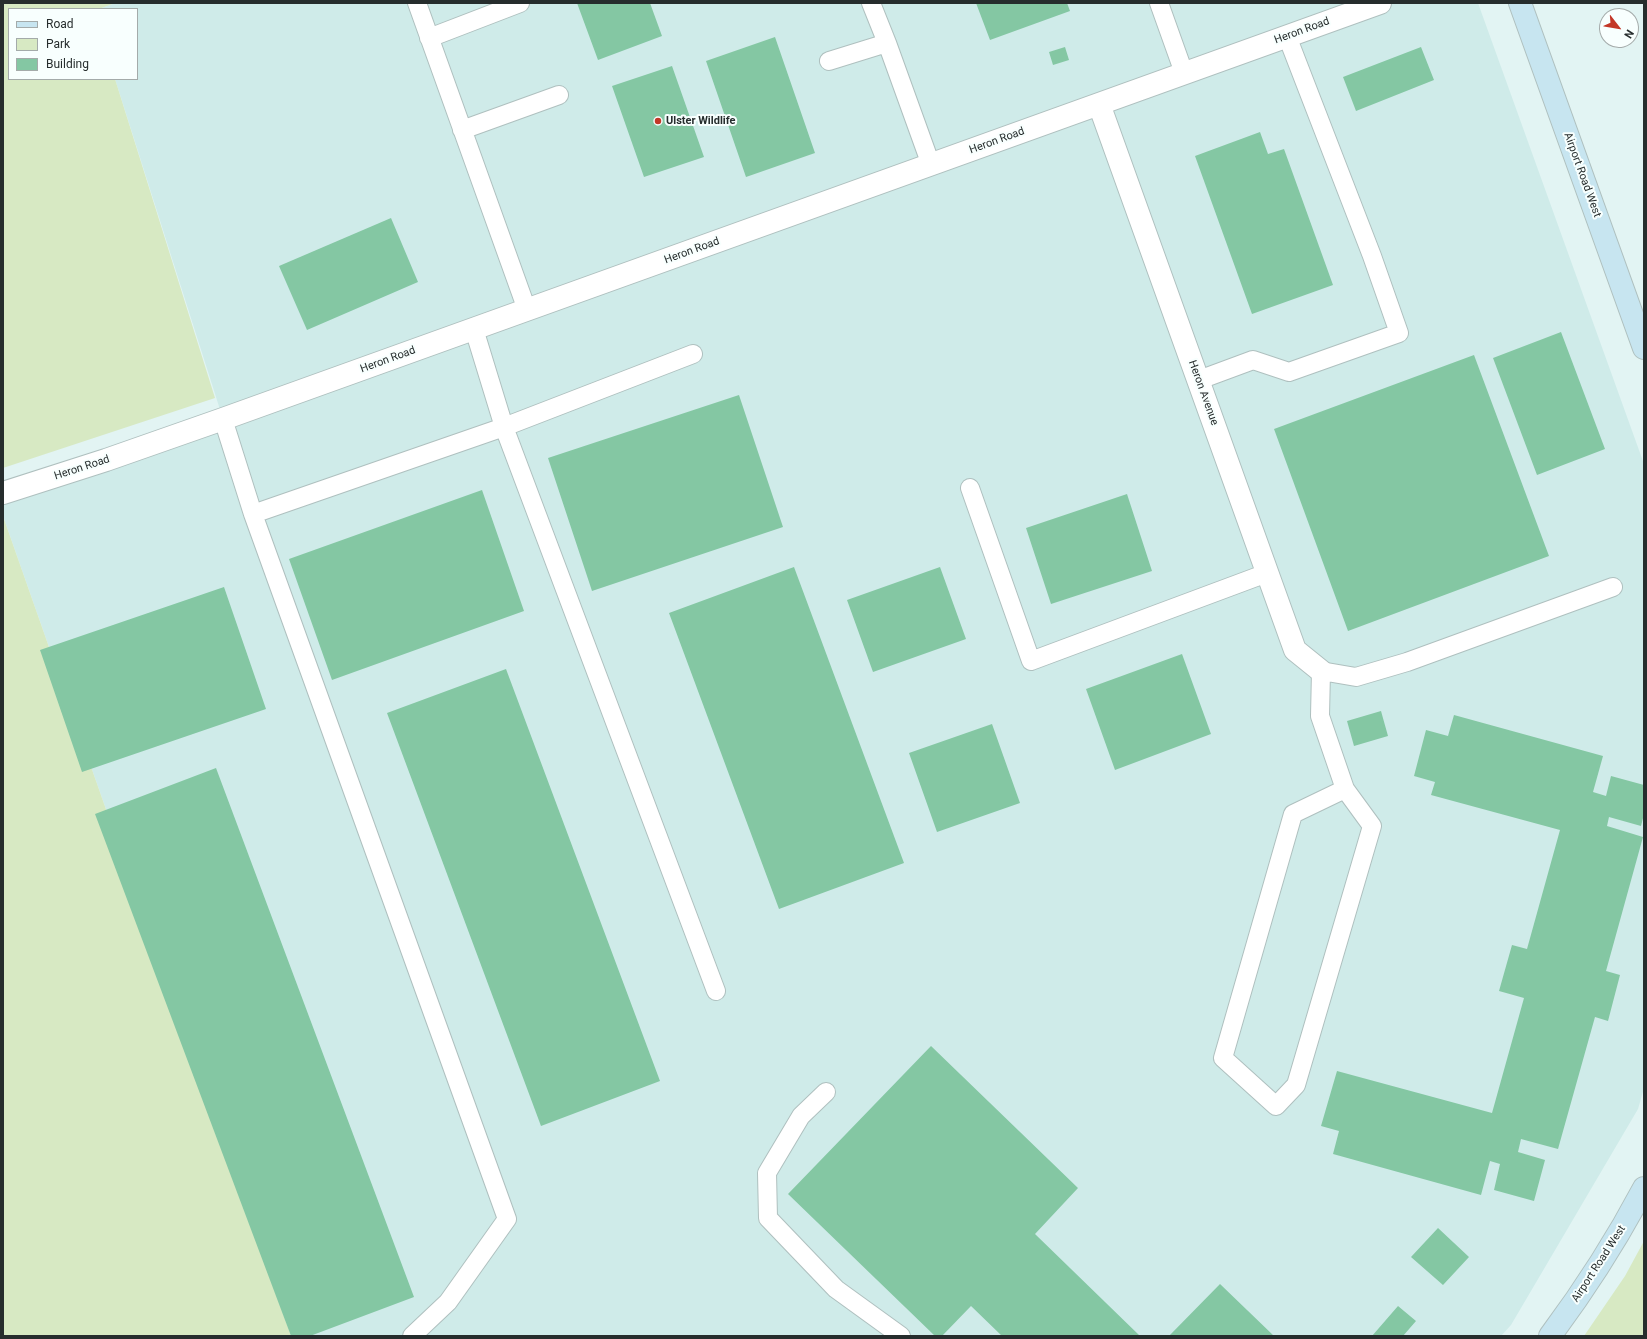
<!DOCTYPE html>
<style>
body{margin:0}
#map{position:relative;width:1647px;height:1339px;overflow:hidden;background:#e2f4f3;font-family:Roboto,sans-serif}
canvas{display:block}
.frame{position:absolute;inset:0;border:4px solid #262d2d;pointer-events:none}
.legend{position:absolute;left:8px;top:8px;width:130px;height:72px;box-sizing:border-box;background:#f8fffe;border:1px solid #a4abaa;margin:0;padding:5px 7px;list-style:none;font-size:12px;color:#262d2d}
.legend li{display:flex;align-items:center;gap:8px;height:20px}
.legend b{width:20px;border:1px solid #a4abaa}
.north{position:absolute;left:1599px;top:8px;width:40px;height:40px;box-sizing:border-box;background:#f8fffe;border:1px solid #a4abaa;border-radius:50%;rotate:121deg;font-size:11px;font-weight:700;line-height:16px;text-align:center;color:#262d2d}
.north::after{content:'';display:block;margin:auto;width:14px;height:18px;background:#c33727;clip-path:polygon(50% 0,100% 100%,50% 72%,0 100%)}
</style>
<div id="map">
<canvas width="1647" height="1339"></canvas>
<div class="frame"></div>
<ul class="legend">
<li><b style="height:5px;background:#c7e5f0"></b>Road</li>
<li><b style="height:11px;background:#d7e9c3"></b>Park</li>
<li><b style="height:11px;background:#84c7a3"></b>Building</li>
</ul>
<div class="north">N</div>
</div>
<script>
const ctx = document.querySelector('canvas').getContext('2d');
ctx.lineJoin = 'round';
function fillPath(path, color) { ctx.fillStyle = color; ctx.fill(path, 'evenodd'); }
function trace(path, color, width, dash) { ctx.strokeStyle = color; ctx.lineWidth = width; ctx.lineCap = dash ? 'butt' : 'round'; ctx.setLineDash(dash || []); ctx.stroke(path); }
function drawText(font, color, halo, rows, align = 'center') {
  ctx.font = font + ' Roboto,sans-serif'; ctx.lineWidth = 4; ctx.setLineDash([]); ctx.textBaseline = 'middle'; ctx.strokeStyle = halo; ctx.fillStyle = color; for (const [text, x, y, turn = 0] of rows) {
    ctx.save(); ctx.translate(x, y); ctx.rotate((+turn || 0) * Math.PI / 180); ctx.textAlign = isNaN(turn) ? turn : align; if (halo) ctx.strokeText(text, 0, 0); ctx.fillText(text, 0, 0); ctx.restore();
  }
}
const built = new Path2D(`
 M115,3H1478L1644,464V1088L1638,1109L1511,1325L1501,1336H291L3,516V493L223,419L115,79H137V9H99Z`);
const green = new Path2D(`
 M3,3H115L99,9H9V79H115L215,398L3,468Z
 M4,519L291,1336H3Z
 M1644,1241V1336H1584L1625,1276Z`);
const building = new Path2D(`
 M577,3H650L662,36L598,60Z
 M976,3H1067L1070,11L990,40Z
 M775,37L815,153L746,177L706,61Z
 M1065,47L1069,60L1053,65L1049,52Z
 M1421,47L1434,80L1356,111L1343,77Z
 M672,66L704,157L644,177L612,86Z
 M1260,132L1268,154L1284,149L1333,285L1252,314L1195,156Z
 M391,218L418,282L307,330L279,266Z
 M1561,332L1605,449L1537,475L1493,358Z
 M1474,355L1549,556L1348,631L1274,429Z
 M739,395L783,527L592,591L548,458Z
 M482,490L524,611L332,680L289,559Z
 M1127,494L1152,571L1051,604L1026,528Z
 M794,567L904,863L779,909L669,613Z
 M940,567L966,639L873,672L847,600Z
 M224,587L266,709L82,772L40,650Z
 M1182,654L1211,734L1115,770L1086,689Z
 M506,669L660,1081L541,1126L387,713Z
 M1381,711L1388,736L1354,746L1347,721Z
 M1454,715L1603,756L1593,792L1606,796L1611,776L1644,785V814L1641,826L1609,817L1607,826L1643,837L1606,971L1620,975L1608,1021L1595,1017L1558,1149L1521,1139L1518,1152L1545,1160L1534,1201L1494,1190L1500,1164L1490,1161L1481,1195L1333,1154L1339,1131L1321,1126L1337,1071L1492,1113L1524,998L1499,991L1512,945L1527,949L1560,830L1431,795L1435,782L1414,776L1426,730L1448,736Z
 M992,724L1020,803L937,832L909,753Z
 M216,768L414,1297L310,1336H291L95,814Z
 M931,1046L1078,1188L1035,1234L1140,1336H1002L971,1306L942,1336H935L788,1194Z
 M1438,1228L1469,1257L1443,1285L1411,1257Z
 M1220,1284L1274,1336H1169Z
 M1398,1306L1416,1321L1403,1336H1372Z`);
const lane = new Path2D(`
 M417,3L527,310
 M871,3L887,43L931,165
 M1159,3L1184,73
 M429,38L520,3
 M829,61L887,43
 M462,130L559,95
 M474,329L504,427L716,991
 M1199,380L1253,360L1289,372L1399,333L1372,256L1287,36
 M223,419L253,514L507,1219L448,1302L412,1336
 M970,488L1031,661L1267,573
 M253,514L504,427L693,354
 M1345,789L1293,814L1223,1058L1276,1106L1296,1085L1372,826L1345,789L1320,716L1321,671L1356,677L1407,662L1613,587
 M826,1092L801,1116L767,1173L768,1218L836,1289L901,1336`);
const street = new Path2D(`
 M1099,104L1295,650L1321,671
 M3,493L106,460L223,419L1380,3`);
const secondary = new Path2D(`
 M1520,3L1644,348
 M1550,1336C1585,1289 1616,1241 1644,1188`);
const markers = [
 [658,121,4,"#c33727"]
];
const streetNames = [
 ["Heron Road",1302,31,-20],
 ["Heron Road",997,141,-20],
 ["Airport Road West",1582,175,70],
 ["Heron Road",692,251,-20],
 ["Heron Road",388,360,-20],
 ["Heron Avenue",1203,393,70],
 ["Heron Road",82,468,-18],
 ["Airport Road West",1599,1264,-57]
];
const poiNames = [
 ["Ulster Wildlife",666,121]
];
fillPath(built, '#cfebe9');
fillPath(green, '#d7e9c3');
fillPath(building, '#84c7a3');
trace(lane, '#afc0bf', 20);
trace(street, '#afc0bf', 24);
trace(secondary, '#afc0bf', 24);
trace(lane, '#fff', 18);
trace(street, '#fff', 22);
trace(secondary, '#c7e5f0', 22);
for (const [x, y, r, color] of markers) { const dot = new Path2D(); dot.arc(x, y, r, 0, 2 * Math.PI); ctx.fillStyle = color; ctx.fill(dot); trace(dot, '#f8fffe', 1.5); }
drawText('11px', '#262d2d', '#f8fffe', streetNames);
drawText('bold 11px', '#262d2d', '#f8fffe', poiNames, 'left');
</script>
